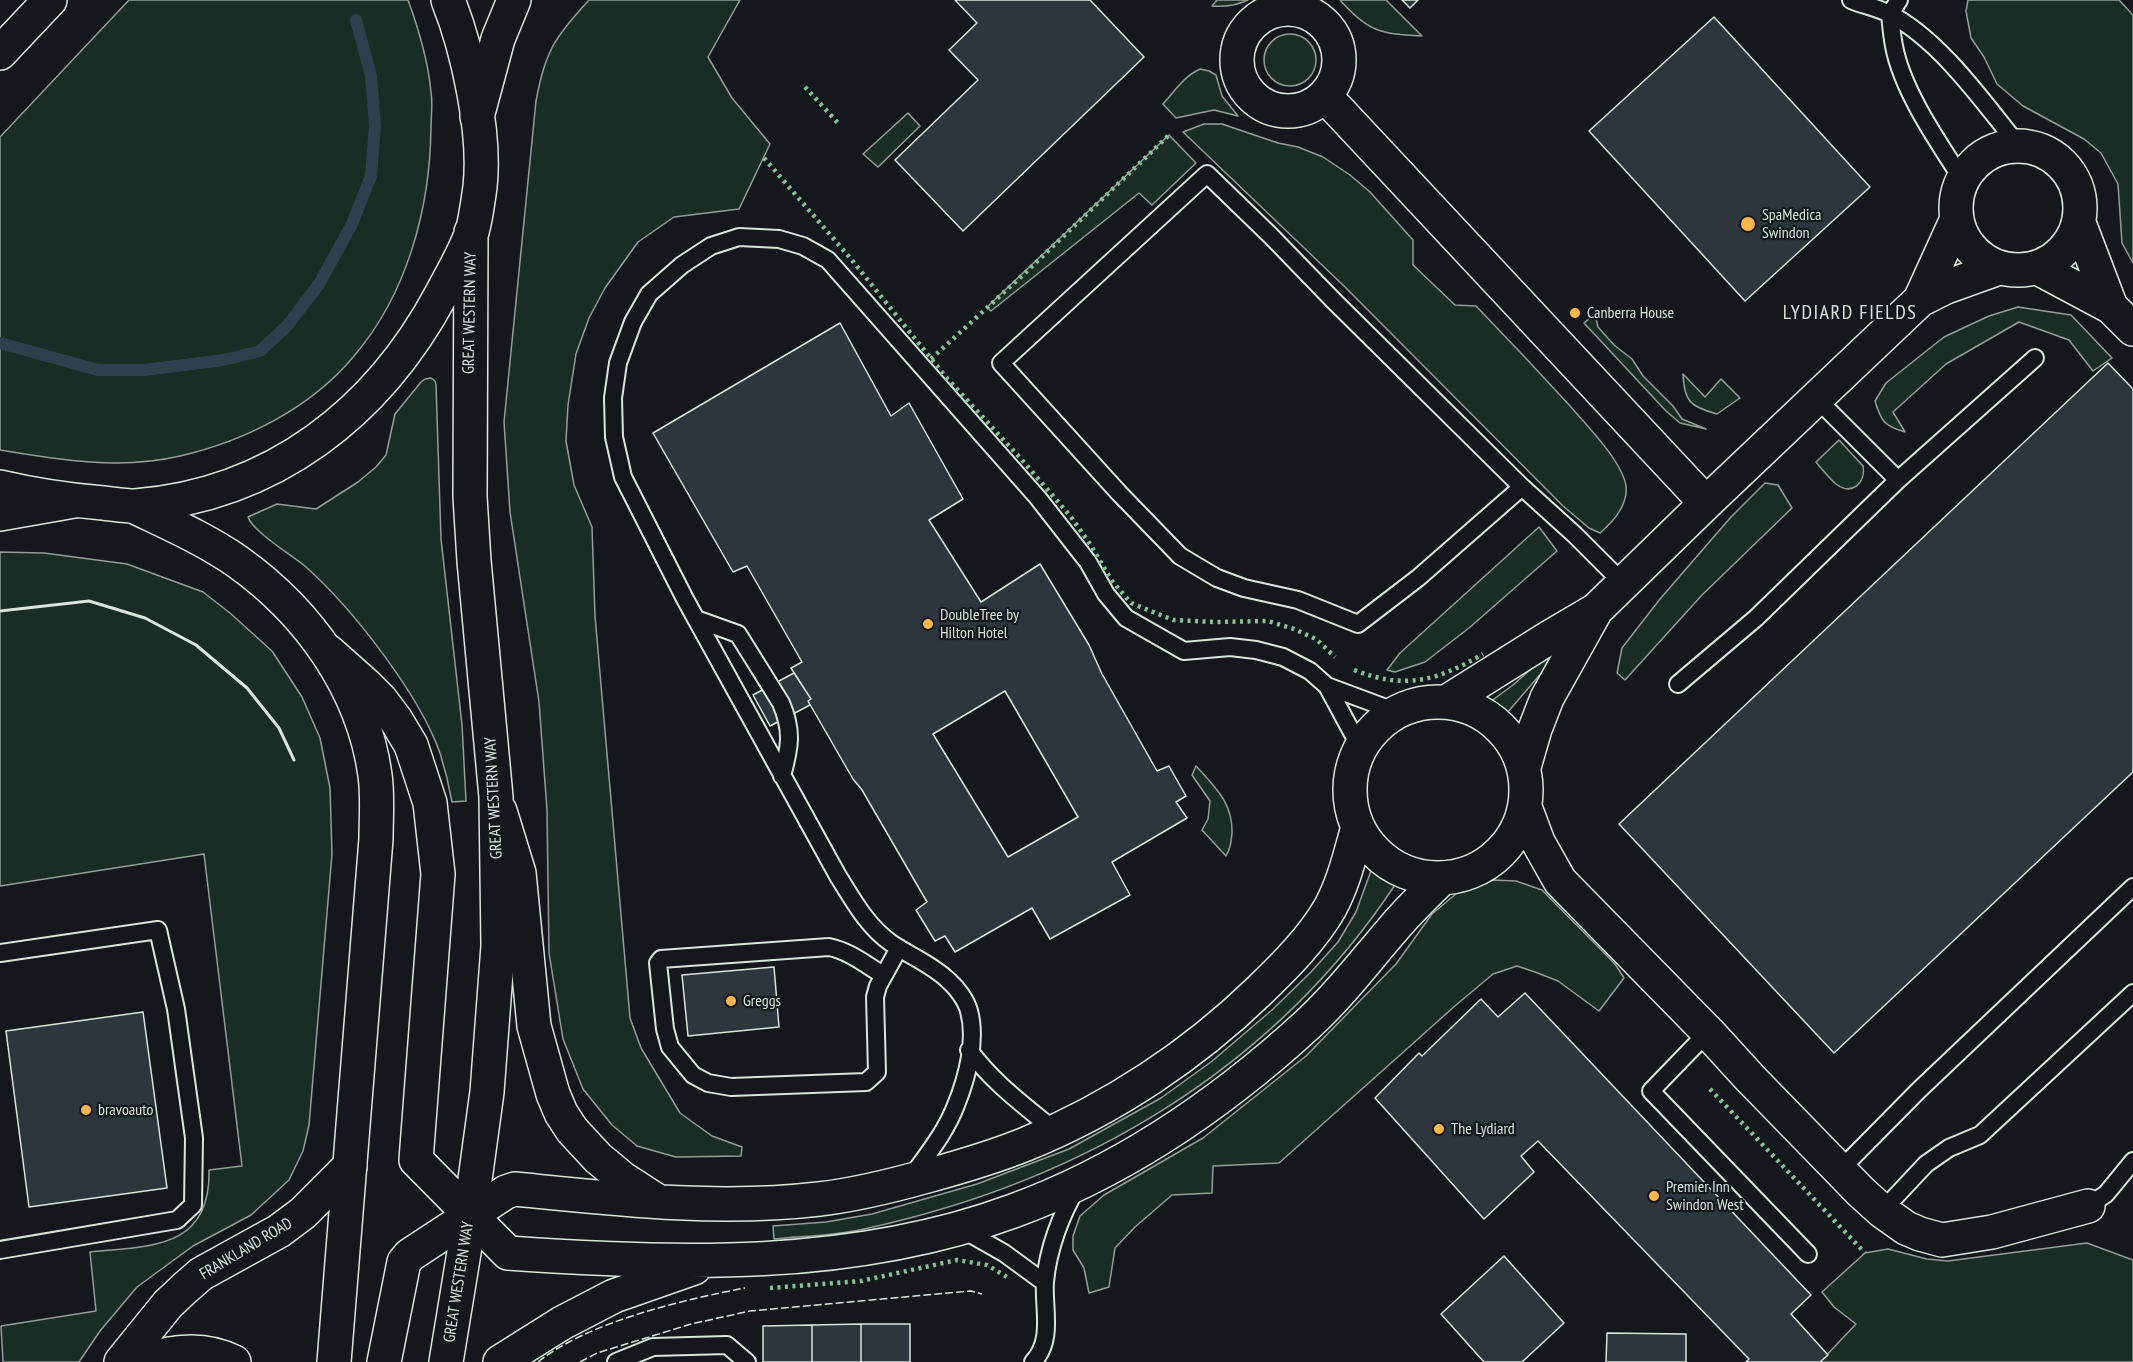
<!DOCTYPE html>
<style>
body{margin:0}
canvas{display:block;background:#14181c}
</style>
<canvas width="2133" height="1362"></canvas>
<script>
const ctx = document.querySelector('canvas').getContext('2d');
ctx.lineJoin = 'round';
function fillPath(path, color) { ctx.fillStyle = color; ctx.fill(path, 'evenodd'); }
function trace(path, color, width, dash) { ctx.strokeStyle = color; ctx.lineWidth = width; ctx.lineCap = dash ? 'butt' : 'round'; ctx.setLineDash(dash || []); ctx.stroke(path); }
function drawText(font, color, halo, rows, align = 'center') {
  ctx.font = font + ' "PT Sans Narrow",sans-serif'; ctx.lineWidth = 4.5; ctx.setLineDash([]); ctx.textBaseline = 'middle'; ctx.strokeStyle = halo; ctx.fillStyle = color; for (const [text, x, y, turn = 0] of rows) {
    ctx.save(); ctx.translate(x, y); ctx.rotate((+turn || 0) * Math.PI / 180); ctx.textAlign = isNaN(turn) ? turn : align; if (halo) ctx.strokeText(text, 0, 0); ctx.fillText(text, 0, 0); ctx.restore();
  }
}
const green = new Path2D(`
 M129,0H408C419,30 428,60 431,92C433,104 431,116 431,128C430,209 407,294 354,356C311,408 245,441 180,456C121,470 59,460 0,450V137Z
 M589,0H740L708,57L732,98L770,144L739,209L674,217L638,242L605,288L589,318L576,354L568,405L566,441L574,485L592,527L595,616L630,1018L641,1048L680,1113L712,1136L742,1147L741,1156L676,1157L637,1146L612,1125L583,1089L563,1039L549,953L547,810L539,702L510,512L504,422L536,101C545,51 555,37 589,0Z
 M1217,0H1248C1235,6 1225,7 1212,6Z
 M1340,0H1386L1422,36C1381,34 1368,32 1340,0Z
 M1968,0H2119L2133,15V263L2122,243L2118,184L2101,153L2084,139L2023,106L1997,84L1984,57L1971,38L1966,11Z
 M1264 60a26 26 0 1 1 52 0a26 26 0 1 1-52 0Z
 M1200,69L1209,71L1216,75L1222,96L1238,116L1214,110L1176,118L1163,104C1174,92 1184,76 1200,69Z
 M908,113L920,126L878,167L863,154Z
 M1204,124H1222L1278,143L1298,147L1323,157L1350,175L1370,192L1413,240V265L1455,305L1476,306C1508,339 1540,373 1571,407C1587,426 1622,461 1626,486C1628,505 1613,522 1600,533L1589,528L1563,506L1345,287L1183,132Z
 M1169,135L1196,163L1152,205L1139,193L991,311L987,307Z
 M2018,307L2071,315L2112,358L2093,371L2069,340L2019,322L1946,364L1893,412L1905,432C1884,426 1881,421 1875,401L1886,383L1944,337L1989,316Z
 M1595,314L1598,327L1614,345L1632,359L1643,376L1673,406L1682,419L1706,429L1680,423L1666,411L1584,323Z
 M1683,374L1705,397L1721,379L1740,398L1717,414C1691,407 1684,402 1683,374Z
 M431,378L435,381L436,385L441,539L462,725L466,801L452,802C449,785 445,769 440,753C419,694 353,609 306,567C293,556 252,531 248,517L277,504L316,509L358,482L376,467L386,455L395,414L421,382L425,379Z
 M1839,440L1863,466C1866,483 1852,496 1836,484C1829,478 1822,469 1816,462Z
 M1765,483L1778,485L1792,508L1702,595L1625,680L1617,673L1622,648L1660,599L1731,517Z
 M1539,527L1557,551L1469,628L1425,662L1395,672L1387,670L1400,653Z
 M0,552L44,553L127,564L203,592L230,613L272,651L302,697L320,738L330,788L332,854L309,1125L303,1151L289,1180L251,1215L193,1246L137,1287L100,1331L79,1362H3L1,1326L96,1311L90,1252C149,1246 211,1250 209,1170L242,1166L204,854L0,886Z
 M1549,653L1556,656L1507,713L1490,702L1513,685Z
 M1196,766C1215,787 1233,803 1232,833C1231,842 1231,847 1226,856L1202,830L1208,819L1210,801L1192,775Z
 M1372,868L1389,879L1397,882C1273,1070 1081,1182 864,1229C835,1236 803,1236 774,1239L773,1226L826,1222L872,1214L977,1184L1069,1149L1161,1098L1211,1062L1272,1010L1311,972L1338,942L1356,912Z
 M1493,880L1516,881L1542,890L1615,964L1624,978L1599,1011L1558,981L1535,972L1517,966L1493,974L1456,1005L1279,1163L1213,1166L1212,1193L1172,1195L1135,1227L1115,1248L1109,1287L1089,1293L1084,1268L1073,1250V1236L1080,1216L1104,1195L1203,1138L1306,1056L1396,964L1432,914L1457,893Z
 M2087,1243L2133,1260V1362H1820L1856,1324L1834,1307L1822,1292L1865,1253L1888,1249L1927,1259L1948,1261Z`);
const stream = new Path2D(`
 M0,343L98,370H144L224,360L260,351L287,326L319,284L352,224L371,176L375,126L371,76L356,20`);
const building = new Path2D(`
 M955,0H1090L1144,57L963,231L895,160L978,80L949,50L977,23Z
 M1402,0H1418L1410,8Z
 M1714,17L1870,187L1745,301L1589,131Z
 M840,323L891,416L909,403L963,499L929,520L981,602L1040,564L1089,645L1102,674L1157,771L1169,766L1186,796L1176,802L1187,818L1112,862L1130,895L1050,939L1032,908L955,952L945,936L935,941L916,910L927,902L862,790L853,779L808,701L811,699L791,668L802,662L747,566L733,572L653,433ZM1005,691L1078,817L1008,857L933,734Z
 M2108,363L2133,389V772L1834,1053L1619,824Z
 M794,673L811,699L808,701L810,705L770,726L753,695Z
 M774,967L779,1027L688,1036L682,975Z
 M1525,993L1811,1295L1791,1314L1828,1355L1820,1362H1746L1749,1359L1538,1141L1521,1156L1534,1172L1484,1219L1375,1098L1419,1053L1422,1056L1481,999L1498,1017Z
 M143,1012L167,1188L29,1207L6,1031Z
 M1504,1256L1564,1323L1522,1362H1484L1441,1314Z
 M861,1324H910V1362H861Z
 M861,1324V1362H812V1325Z
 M812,1325V1362H763V1326Z
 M1607,1333L1686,1334V1362H1606Z`);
const service = new Path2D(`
 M1851,0C1863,5 1878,8 1890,14C1941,41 1983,102 2019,146
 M1899,0L1890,14C1891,24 1892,36 1894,46C1902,90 1938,142 1962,179
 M1898,480L2035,358
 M1522,487L1418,578L1358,624L1298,600L1244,588L1217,578L1180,556L1119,493L1001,363L1207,174L1271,236L1333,300L1522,487L1575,535L1624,584
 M696,619L738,634L781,703C793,731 790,747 782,776
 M1678,684L1756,618L1898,480L1817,399
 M1327,686L1360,747
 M0,953L158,930L176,1009L194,1138L193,1205L177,1220L0,1250
 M883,975C865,964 849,951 829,947L661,959L658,963L665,1029L670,1047L693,1075L708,1083L731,1087L866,1082L877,1072L875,997L878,986L899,948
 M1708,1032L1651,1091L1808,1254
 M969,1050C993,1083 1024,1105 1055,1131
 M1840,1170L1919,1090L2133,887
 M910,1179C926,1156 946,1132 956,1105C967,1078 977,1040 969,1011C966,1000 957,988 949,981C933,965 910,956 891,943C867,926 853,900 838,876L685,599L623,477L614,437L613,398L618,363L633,322L649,294L682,265L711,246L739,237L779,239L803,246L828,260L1038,498L1088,562L1106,594L1126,618L1184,651L1230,647L1256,650L1283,657L1310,671L1327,686L1397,712
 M2088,1206L2106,1194L2133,1161
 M1882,1211L1926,1164L1949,1148L1980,1135L2133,993
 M960,1228L1004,1253L1045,1283
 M616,1362L653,1347L727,1345L747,1362
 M1033,1362C1054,1340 1043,1308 1045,1282C1048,1249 1061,1214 1078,1186`);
const minor = new Path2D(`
 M1237 60a51 51 0 1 1 102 0a51 51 0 1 1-102 0Z
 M1325,96L1706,503
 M1956 208a62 62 0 1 1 124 0a62 62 0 1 1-124 0Z
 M2079,223L2111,307
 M2038,268L2111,307L2133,329
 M1920,300L1956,221
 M329,652L365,684L381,700L396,720L411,745L430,803L438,874L416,1160L508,1253C676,1265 853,1270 1013,1211C1123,1171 1223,1102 1308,1024C1340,995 1365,961 1393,929C1408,911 1425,895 1441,879
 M1448,701L1550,637L1596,610L1706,503L1920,300L1946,287L1999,268
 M1350 790a88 88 0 1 1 176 0a88 88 0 1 1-176 0Z
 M1524,767L1535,729L1547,698L1595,612
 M1525,807L1538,842L1560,881L1708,1032L1750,1078L1861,1192L1882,1211L1906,1228L1920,1234L1942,1240L1992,1232L2088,1206
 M500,811L519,873L534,1026L553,1094L561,1113L572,1130L598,1158L622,1178L656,1200
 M121,1362L168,1304L185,1288L201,1274L279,1231L303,1213L350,1166
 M139,1362C170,1351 203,1346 234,1362
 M384,1362L404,1262L410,1255L506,1192L515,1189C616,1199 717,1211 819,1199C856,1195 891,1186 927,1176C960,1167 994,1157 1026,1144C1112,1109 1193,1055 1259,991C1285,966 1312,939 1330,908C1344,882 1350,855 1358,827
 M500,1362L562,1323L614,1296L694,1268`);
const primary = new Path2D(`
 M0,487C34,495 68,500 103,503C113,504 124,506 135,506C273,495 378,413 442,293C452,274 465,252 472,232C476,218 478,201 480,187C486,133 468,50 448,0
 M133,506C168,523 205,539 238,562C308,612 363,688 375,775C378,796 376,819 376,839L334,1362
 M446,1362L470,1216L487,1092L498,946L496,797L474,561L470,497L471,232`);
const motorway = new Path2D(`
 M0,53L50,0
 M477,117L498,39L514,0
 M0,514L74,501`);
const hedge = new Path2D(`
 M805,87L838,123
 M764,158L851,259L945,376L1022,460L1071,517L1090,544L1112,581L1131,603L1173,620L1215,622L1268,621L1294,629L1316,639L1335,657
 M931,359L1025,273L1169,135
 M1354,670C1405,690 1437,681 1483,654
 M1710,1089L1865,1253
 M770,1288L861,1281L957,1260L987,1265L1007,1277`);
const fence = new Path2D(`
 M538,1362C588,1322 682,1300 745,1288
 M580,1362L597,1353L691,1324L750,1311L971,1291L982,1294`);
const wall = new Path2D(`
 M0,611L89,601L145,618L196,645L247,688L279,728L294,760`);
const markers = [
 [1748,224,8,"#ffb74d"],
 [1575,313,6,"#ffb74d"],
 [928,624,6,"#ffb74d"],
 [731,1001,6,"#ffb74d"],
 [86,1110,6,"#ffb74d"],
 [1439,1129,6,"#ffb74d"],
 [1654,1196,6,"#ffb74d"]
];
const poiNames = [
 ["SpaMedica",1762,215],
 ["Swindon",1762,233],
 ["Canberra House",1587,313],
 ["DoubleTree by",940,615],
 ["Hilton Hotel",940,633],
 ["Greggs",743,1001],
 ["bravoauto",98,1110],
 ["The Lydiard",1451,1129],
 ["Premier Inn",1666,1187],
 ["Swindon West",1666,1205]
];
const streetNames = [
 ["GREAT WESTERN WAY",470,313,-89],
 ["GREAT WESTERN WAY",494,798,-93],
 ["FRANKLAND ROAD",246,1249,-31],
 ["GREAT WESTERN WAY",459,1282,-81]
];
const quarterNames = [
 ["LYDIARD FIELDS",1850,313]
];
fillPath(green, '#1a2d24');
trace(green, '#939e99', 1.5);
trace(stream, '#2f3f4d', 12);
fillPath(building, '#2c363c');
trace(building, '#d8e6dc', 1.5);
trace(service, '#d8e6dc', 20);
trace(minor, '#d8e6dc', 36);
trace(primary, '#d8e6dc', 36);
trace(motorway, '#d8e6dc', 36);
trace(service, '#14181c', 16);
trace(minor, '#14181c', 33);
trace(primary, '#14181c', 33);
trace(motorway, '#14181c', 33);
trace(hedge, '#8ac095', 4.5, [3, 4.5]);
trace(fence, '#d8e6dc', 1.5, [8, 3]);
trace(wall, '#d8e6dc', 3);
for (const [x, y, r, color] of markers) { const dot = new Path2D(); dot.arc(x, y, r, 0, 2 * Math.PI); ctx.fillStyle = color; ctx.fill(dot); trace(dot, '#14181c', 2); }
drawText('16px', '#d8e6dc', '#14181c', poiNames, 'left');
drawText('16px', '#d8e6dc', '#14181c', streetNames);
ctx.letterSpacing = '1.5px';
drawText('20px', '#d8e6dc', '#14181c', quarterNames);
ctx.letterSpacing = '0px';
</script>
